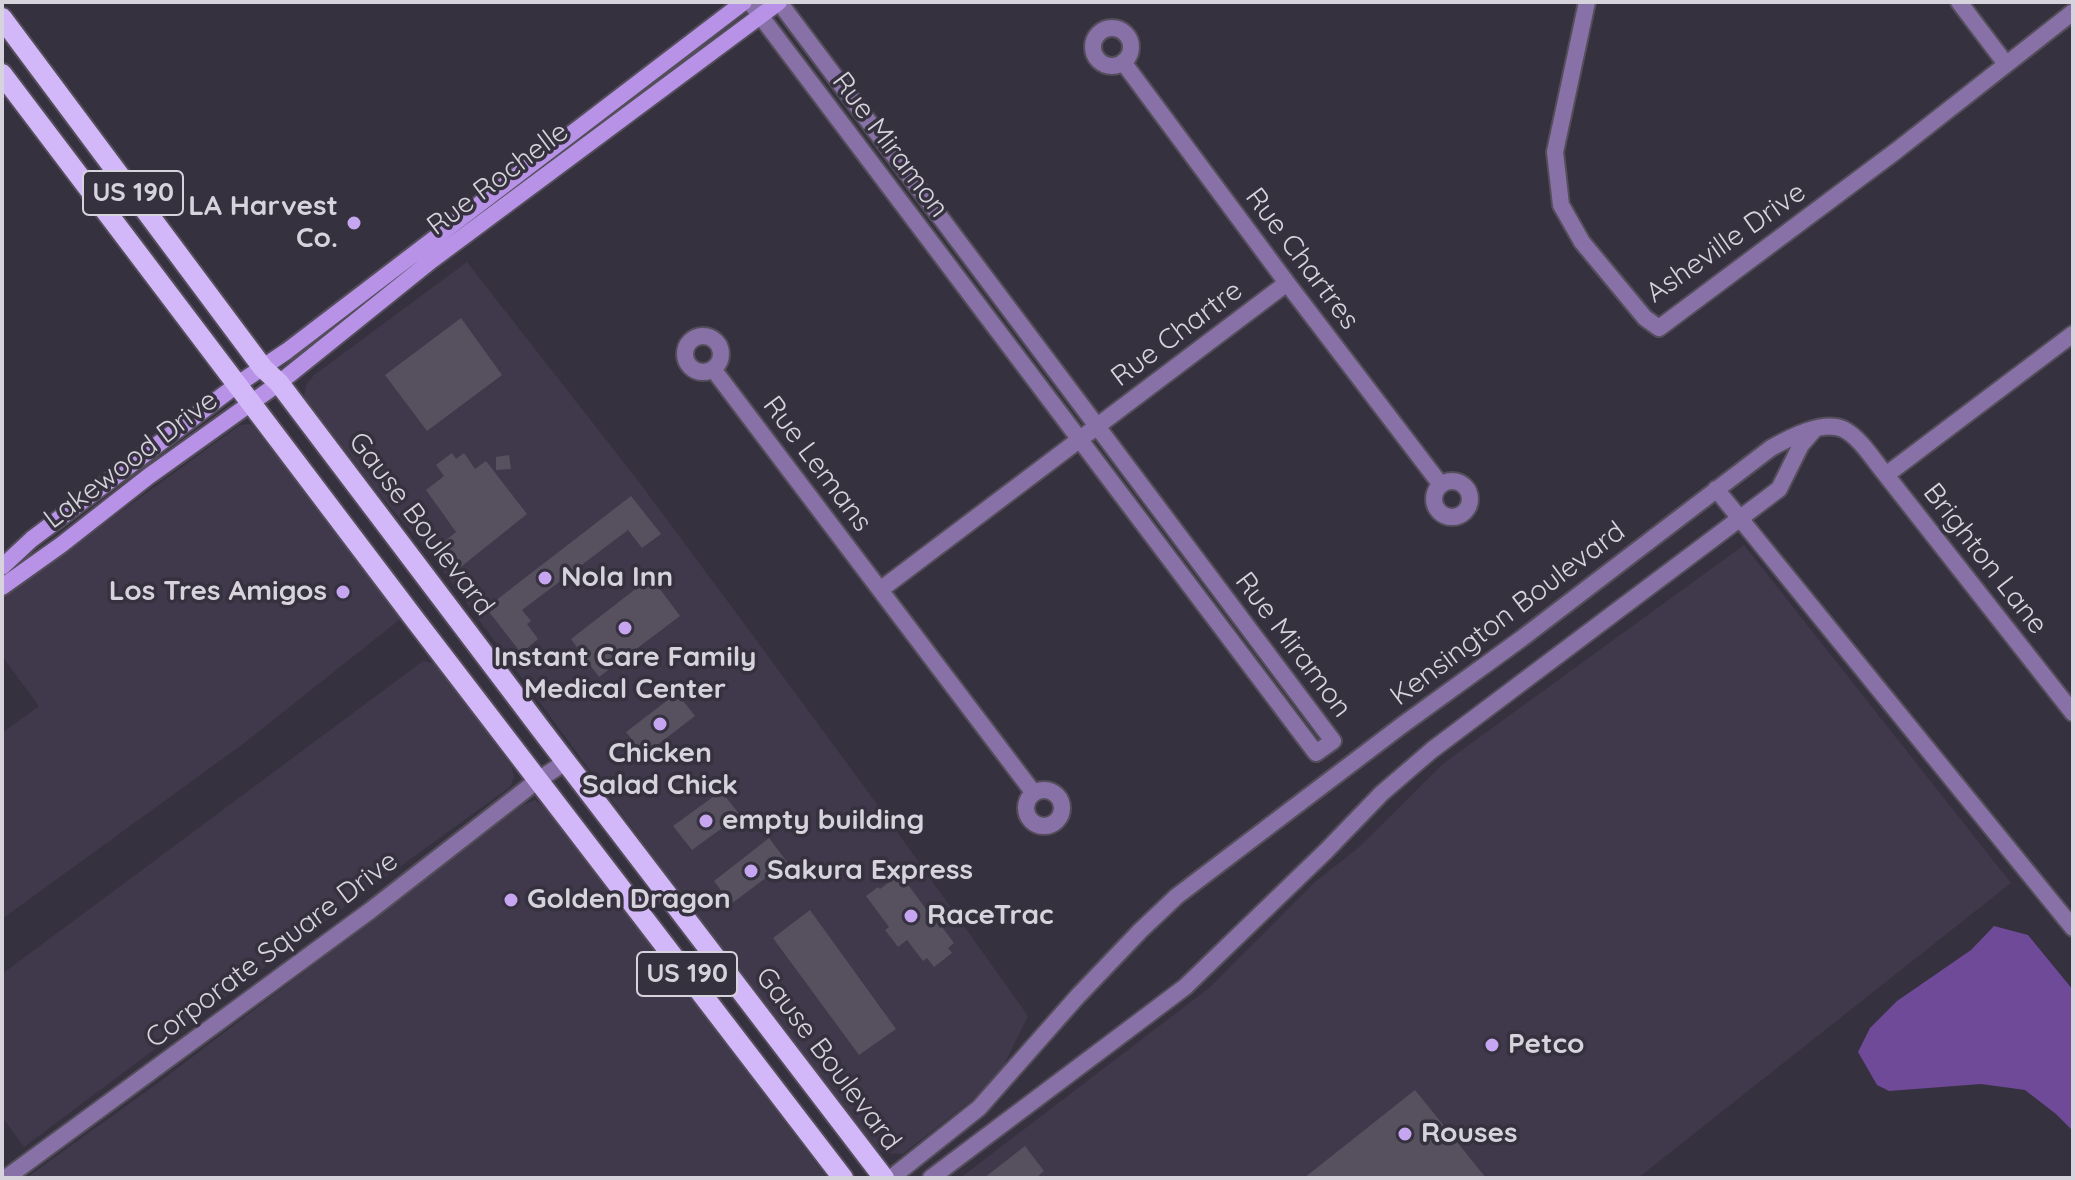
<!DOCTYPE html>
<style>
body{margin:0}
#map{position:relative;width:2075px;height:1180px;overflow:hidden;background:#36313e;font-family:Quicksand,sans-serif}
canvas{display:block}
.frame{position:absolute;inset:0;border:4px solid #d7d3dc;pointer-events:none}
</style>
<div id="map">
<canvas width="2075" height="1180"></canvas>
<div class="frame"></div>
</div>
<script>
const ctx = document.querySelector('canvas').getContext('2d');
ctx.lineJoin = 'round';
function fillPath(path, color) { ctx.fillStyle = color; ctx.fill(path, 'evenodd'); }
function trace(path, color, width, dash) { ctx.strokeStyle = color; ctx.lineWidth = width; ctx.lineCap = dash ? 'butt' : 'round'; ctx.setLineDash(dash || []); ctx.stroke(path); }
function drawText(font, color, halo, rows, align = 'center') {
  ctx.font = font + ' Quicksand,sans-serif'; ctx.lineWidth = 7; ctx.setLineDash([]); ctx.textBaseline = 'middle'; ctx.strokeStyle = halo; ctx.fillStyle = color; for (const [text, x, y, turn = 0] of rows) {
    ctx.save(); ctx.translate(x, y); ctx.rotate((+turn || 0) * Math.PI / 180); ctx.textAlign = isNaN(turn) ? turn : align; if (halo) ctx.strokeText(text, 0, 0); ctx.fillText(text, 0, 0); ctx.restore();
  }
}
const built = new Path2D(`
 M467,262L639,482L740,618L888,819L1028,1016L1000,1073L971,1101L903,1154L884,1153L872,1147L784,1028L695,913L429,552L378,493L304,397L306,385L314,375Z
 M251,424L403,617L243,744L2,919V733L39,706L2,656V598L240,425Z
 M1744,545L2011,883L1638,1178H960L1209,988L1315,882L1358,848L1444,763Z
 M423,661L433,663L442,670L512,767L514,777L510,787L365,892L24,1147L2,1117V974Z
 M535,800L548,809L827,1178H26L162,1080L523,805Z`);
const water = new Path2D(`
 M1994,926L2028,935L2073,990V1131L2056,1114L2025,1090L1981,1084L1889,1091L1877,1085L1858,1052L1870,1028L1897,1001L1971,950Z`);
const building = new Path2D(`
 M461,318L502,375L427,431L385,375Z
 M452,453L456,459L464,453L475,469L486,461L527,514L452,574L434,550L456,532L426,490L444,476L436,465Z
 M509,455L511,469L496,470V457Z
 M631,496L661,534L642,548L628,530L522,610L531,621L527,624L538,639L521,653L486,608Z
 M651,577L680,616L599,677L571,639Z
 M677,693L695,716L644,755L626,732Z
 M721,791L740,815L692,850L673,826Z
 M769,838L787,862L731,904L714,881Z
 M900,874L940,928L942,927L954,943L948,948L952,953L934,967L927,958L923,961L907,940L898,947L885,930L889,927L866,896L878,887L880,889Z
 M810,910L896,1029L859,1055L773,938Z
 M1415,1090L1486,1178H1304Z
 M1025,1146L1044,1171L1036,1178H984Z`);
const street = new Path2D(`
 M750,2L1316,753L1333,741L779,2
 M1587,2L1555,152L1561,205L1582,242L1645,318L1659,328L1896,151L2073,12
 M1959,2L2006,64
 M1093 47a19 19 0 1 1 38 0a19 19 0 1 1-38 0Z
 M1123,62L1287,283L1441,485
 M685 354a18 18 0 1 1 36 0a18 18 0 1 1-36 0Z
 M713,369L1033,792
 M1886,475L2073,713
 M1434 499a18 18 0 1 1 36 0a18 18 0 1 1-36 0Z
 M1716,489L2073,928
 M880,590L1287,283
 M1026 808a18 18 0 1 1 36 0a18 18 0 1 1-36 0Z
 M6,1178L371,910L538,780L567,761
 M891,1178L979,1108L1077,997L1141,930L1177,896L1401,726L1521,639L1771,448C1789,438 1822,420 1843,429C1860,437 1874,461 1886,475L2073,334
 M931,1178L1185,987L1326,851L1382,793L1432,750L1779,489L1801,445L1814,430`);
const secondary = new Path2D(`
 M2,567L32,539L238,384L287,351L744,2
 M2,587L61,545L149,476L279,383L432,260L779,2`);
const primary = new Path2D(`
 M2,18L263,368L279,383L543,732L884,1178
 M2,74L416,621L843,1178`);
const markers = [
 [354,223,8,"#c6a6f0"],
 [545,578,8,"#c6a6f0"],
 [343,592,8,"#c6a6f0"],
 [625,628,8,"#c6a6f0"],
 [660,724,8,"#c6a6f0"],
 [706,821,8,"#c6a6f0"],
 [751,871,8,"#c6a6f0"],
 [511,900,8,"#c6a6f0"],
 [911,916,8,"#c6a6f0"],
 [1492,1045,8,"#c6a6f0"],
 [1405,1134,8,"#c6a6f0"]
];
const shields = [
 [133,193,100],
 [687,974,100]
];
const shieldNames = [
 ["US 190",133,193],
 ["US 190",687,974]
];
const streetNames = [
 ["Rue Miramon",890,145,53],
 ["Rue Rochelle",498,179,-37],
 ["Asheville Drive",1726,243,-35],
 ["Rue Chartres",1302,259,53],
 ["Rue Chartre",1177,334,-37],
 ["Lakewood Drive",131,460,-37],
 ["Rue Lemans",817,464,53],
 ["Gause Boulevard",421,524,53],
 ["Brighton Lane",1985,559,52],
 ["Kensington Boulevard",1508,614,-37],
 ["Rue Miramon",1293,645,53],
 ["Corporate Square Drive",272,950,-37],
 ["Gause Boulevard",828,1059,53]
];
const poiNames = [
 ["LA Harvest",338,207,"right"],
 ["Co.",338,239,"right"],
 ["Nola Inn",561,578],
 ["Los Tres Amigos",327,592,"right"],
 ["Instant Care Family",625,658,"center"],
 ["Medical Center",625,690,"center"],
 ["Chicken",660,754,"center"],
 ["Salad Chick",660,786,"center"],
 ["empty building",722,821],
 ["Sakura Express",767,871],
 ["Golden Dragon",527,900],
 ["RaceTrac",927,916],
 ["Petco",1508,1045],
 ["Rouses",1421,1134]
];
fillPath(built, '#40384b');
fillPath(water, '#6e4a98');
fillPath(building, '#57515f');
trace(street, '#534e5a', 20);
trace(secondary, '#534e5a', 20);
trace(primary, '#534e5a', 24);
trace(street, '#8871a6', 16);
trace(secondary, '#b792e7', 16);
trace(primary, '#d3b8f9', 20);
for (const [x, y, r, color] of markers) { const dot = new Path2D(); dot.arc(x, y, r, 0, 2 * Math.PI); ctx.fillStyle = color; ctx.fill(dot); trace(dot, '#36313e', 3); }
for (const [x, y, w] of shields) { const box = new Path2D(); box.roundRect(x - w / 2, y - 22, w, 44, 6); ctx.fillStyle = '#36313e'; ctx.fill(box); trace(box, '#d7d3dc', 2); }
drawText('bold 26px', '#d7d3dc', null, shieldNames);
drawText('28px', '#d7d3dc', '#36313e', streetNames);
drawText('bold 28px', '#d7d3dc', '#36313e', poiNames, 'left');
</script>
